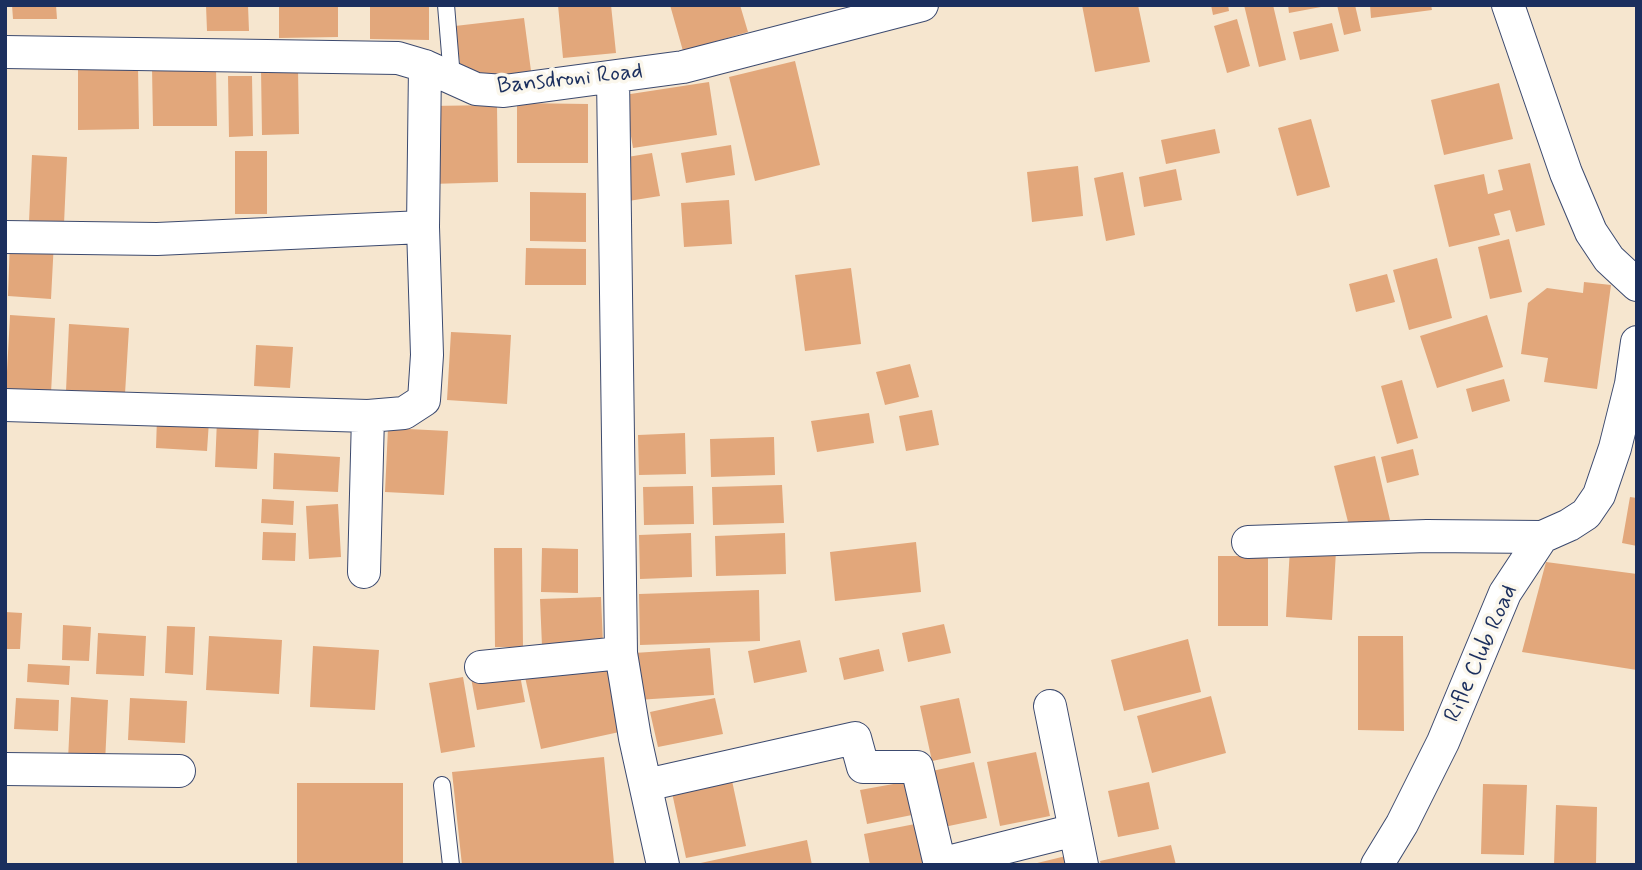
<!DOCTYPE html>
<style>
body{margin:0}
#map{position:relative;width:1642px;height:870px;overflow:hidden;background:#f6e6cf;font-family:Mynerve,sans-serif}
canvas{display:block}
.frame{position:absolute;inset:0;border:7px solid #1b2f5e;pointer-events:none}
</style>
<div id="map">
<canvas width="1642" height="870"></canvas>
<div class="frame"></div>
</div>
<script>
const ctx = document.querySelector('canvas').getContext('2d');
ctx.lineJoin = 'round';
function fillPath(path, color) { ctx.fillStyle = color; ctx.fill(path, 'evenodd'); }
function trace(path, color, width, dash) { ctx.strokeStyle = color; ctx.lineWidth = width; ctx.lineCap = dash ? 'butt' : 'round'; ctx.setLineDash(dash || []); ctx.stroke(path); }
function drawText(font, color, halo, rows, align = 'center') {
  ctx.font = font + ' Mynerve,sans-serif'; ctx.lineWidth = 7; ctx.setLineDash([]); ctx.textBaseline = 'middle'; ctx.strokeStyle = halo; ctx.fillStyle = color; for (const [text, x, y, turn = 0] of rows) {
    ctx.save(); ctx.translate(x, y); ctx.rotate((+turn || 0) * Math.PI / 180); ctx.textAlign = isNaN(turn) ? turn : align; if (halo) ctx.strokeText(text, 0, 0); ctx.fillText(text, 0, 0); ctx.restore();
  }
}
const building = new Path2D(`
 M12,5H56L57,19H13Z
 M206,5H248L249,31H207Z
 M279,5H338V37L279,38Z
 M370,5H429V40L370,39Z
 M558,5H611L616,53L563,58Z
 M670,5H740L748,32L683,51Z
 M1082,5H1138L1150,62L1095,72Z
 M1211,5H1228L1229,11L1213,15Z
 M1244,5H1273L1286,60L1259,67Z
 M1288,5H1321V7L1289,13Z
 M1337,5H1355L1361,31L1344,35Z
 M1370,5H1431L1432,10L1371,18Z
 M524,18L531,71L462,80L455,26Z
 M1237,19L1250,66L1227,73L1214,26Z
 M1332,23L1339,51L1300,60L1293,32Z
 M795,61L820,165L755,181L729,77Z
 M78,66H138L139,129L78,130Z
 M216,66L217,126H153L152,67Z
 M298,68L299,134L262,135L261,69Z
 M228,76H252L253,136L229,137Z
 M709,82L717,135L633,148L624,95Z
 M1499,83L1513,139L1444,155L1431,100Z
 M517,103L588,104V163H517Z
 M497,105L498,182L431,184L429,106Z
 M1311,119L1330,187L1297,196L1278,128Z
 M1215,129L1220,153L1166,164L1161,140Z
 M731,145L735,175L686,183L681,153Z
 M235,151H267V214H235Z
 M652,153L660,196L622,202L615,159Z
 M32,155L67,157L64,224L29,222Z
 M1530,163L1545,225L1516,232L1510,210L1494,214L1500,235L1449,247L1434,185L1484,174L1488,194L1503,190L1498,170Z
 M1078,166L1083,216L1032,222L1027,172Z
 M1176,169L1182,200L1144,207L1139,177Z
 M1123,172L1135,235L1106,241L1094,178Z
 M530,192L586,193V242L530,241Z
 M729,200L732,244L684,247L681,203Z
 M10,239L54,241L51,299L8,296Z
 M1509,239L1522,292L1490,299L1478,247Z
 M526,248L586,249V285H525Z
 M1437,258L1452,318L1409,330L1393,270Z
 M851,268L861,344L805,351L795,275Z
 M1387,274L1395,302L1356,312L1349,284Z
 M1584,282L1611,285L1597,389L1544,382L1548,358L1521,354L1528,303L1547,288L1583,293Z
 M10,315L55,318L51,393L6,391Z
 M1487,315L1503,367L1437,388L1420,336Z
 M69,324L129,328L125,394L66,391Z
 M451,332L511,335L507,404L447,400Z
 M256,345L293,347L290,388L254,386Z
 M910,364L919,397L885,405L876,372Z
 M1504,379L1510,401L1472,412L1466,389Z
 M1402,380L1418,438L1397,444L1381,386Z
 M932,410L939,445L906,451L899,416Z
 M869,413L874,443L817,452L811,421Z
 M157,418L209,421L207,451L156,448Z
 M217,420L259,422L257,469L215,467Z
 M388,428L448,431L444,495L385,492Z
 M685,433L686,474L639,475L638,435Z
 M774,437L775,475L711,477L710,439Z
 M1413,449L1419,475L1387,483L1381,457Z
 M274,453L340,457L338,492L273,489Z
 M1375,456L1390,520L1350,530L1334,466Z
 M782,485L784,523L713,525L712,487Z
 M693,486L694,524L644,525L643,487Z
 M1630,497L1637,498V546L1622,543Z
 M262,499L294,501L293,525L261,523Z
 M338,504L341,557L309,559L306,506Z
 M263,532L296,533L295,561L262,560Z
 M691,533L692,577L640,579L639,535Z
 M785,533L786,574L716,576L715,536Z
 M916,542L921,592L835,601L830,552Z
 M494,548H522L523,647H495Z
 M542,548L578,549V593L541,592Z
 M1290,548L1336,551L1332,620L1286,617Z
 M1218,556H1268V626H1218Z
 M1546,562L1637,574V670L1522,652Z
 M759,590L760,641L640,645L639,594Z
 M601,597L603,644L542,646L540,599Z
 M5,612L22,613L20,649H5Z
 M944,624L951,653L908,662L902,633Z
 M63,625L91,627L89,661L62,660Z
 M167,626L195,627L193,675L165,673Z
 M98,633L146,636L144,676L96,674Z
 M209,636L282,640L279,694L206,690Z
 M1358,636H1403L1404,731L1358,730Z
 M1188,639L1201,692L1124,711L1111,660Z
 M800,640L807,672L754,683L748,651Z
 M313,646L379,650L375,710L310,707Z
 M710,648L714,695L637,700L634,653Z
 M879,649L884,671L844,680L839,658Z
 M608,659L624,731L541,749L525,677Z
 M28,664L70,666L69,685L27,682Z
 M519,670L525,702L477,710L471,678Z
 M463,677L475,747L441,753L429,683Z
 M1211,696L1226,753L1152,773L1137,716Z
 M71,697L108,700L105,763L68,760Z
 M16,698L59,700L58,731L14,729Z
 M130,698L187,701L185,743L128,740Z
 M715,698L723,734L658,747L650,712Z
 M959,698L971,753L932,761L920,706Z
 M1036,752L1050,816L1000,826L987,762Z
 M604,757L614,863L462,865L452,772Z
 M974,762L987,818L944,827L932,771Z
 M731,776L746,846L686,858L671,788Z
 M910,781L917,814L867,824L860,790Z
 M1149,782L1159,829L1118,837L1108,791Z
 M297,783H403V865H297Z
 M1483,784L1527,785L1524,855L1481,854Z
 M1556,805L1597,807L1596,865H1554Z
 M915,824L923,865H870L864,834Z
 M807,840L812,865H696V864Z
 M1171,845L1176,865H1101L1100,861Z
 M1066,856L1068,865H1034L1033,864Z`);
const service = new Path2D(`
 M446,5L452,78
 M442,785L451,865`);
const minor = new Path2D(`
 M1508,5L1566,173L1591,232L1609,259L1637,285
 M5,52L398,58L425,66L476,89L504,91L683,67L922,5
 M613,77L621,653
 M5,237L157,239L423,227
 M5,405L368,416L404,413L424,400L427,355L423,227L425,66
 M1248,542L1427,536L1542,537
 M364,572L368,416
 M481,667L621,653L635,738L663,865
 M1050,706L1082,865
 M5,769L179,771
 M646,785L855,738L863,767H917L940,865
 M940,864L1075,830
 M1377,865L1402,824L1443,742L1505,593L1542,537L1569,525L1586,514L1599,495L1615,448L1631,384L1637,342`);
const streetNames = [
 ["Bansdroni Road",570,80,-6],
 ["Rifle Club Road",1482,654,-66]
];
fillPath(building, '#e2a77b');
trace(service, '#3c4a6f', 18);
trace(minor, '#3c4a6f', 34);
trace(service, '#fff', 16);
trace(minor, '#fff', 32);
drawText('23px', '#1b2f5e', '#fbf7ec', streetNames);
</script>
